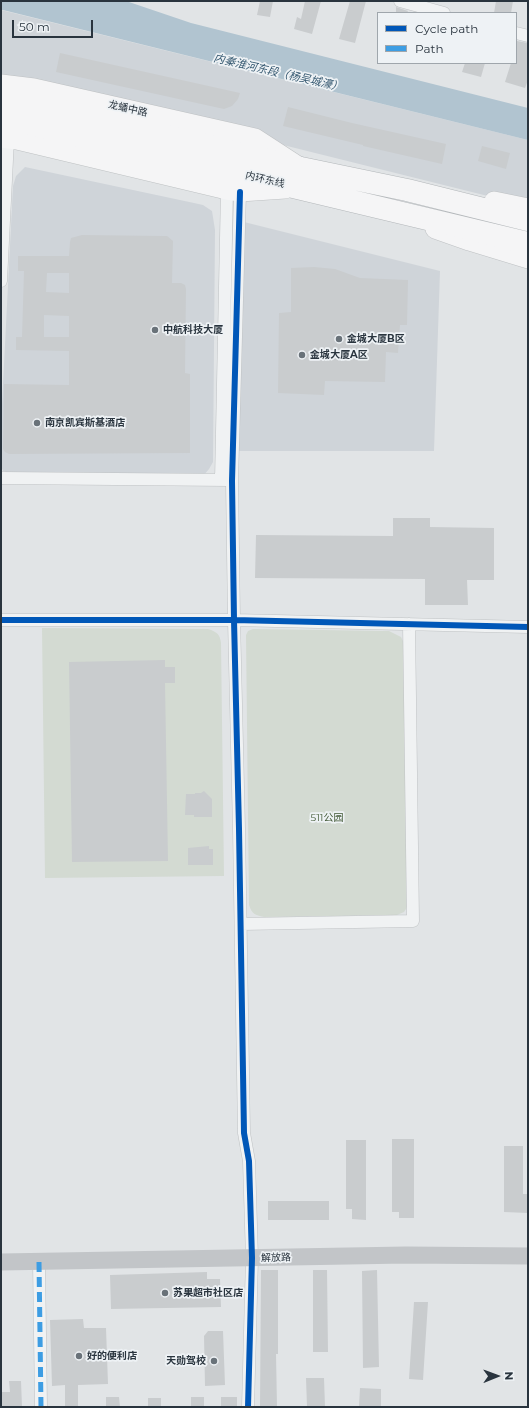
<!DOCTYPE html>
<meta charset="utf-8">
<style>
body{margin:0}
#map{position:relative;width:529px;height:1408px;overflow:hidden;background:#e1e4e6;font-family:Montserrat,sans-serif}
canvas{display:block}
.frame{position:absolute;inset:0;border:2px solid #29343e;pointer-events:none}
.legend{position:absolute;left:377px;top:12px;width:140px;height:52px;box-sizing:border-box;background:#eef2f5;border:1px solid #9fa6ac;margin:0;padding:5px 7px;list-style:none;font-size:12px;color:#29343e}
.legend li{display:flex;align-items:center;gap:8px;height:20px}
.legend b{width:20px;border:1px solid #9fa6ac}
.north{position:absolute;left:477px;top:1356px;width:40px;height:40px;-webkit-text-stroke:3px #eef2f5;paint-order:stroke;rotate:89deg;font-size:11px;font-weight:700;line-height:16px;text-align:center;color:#29343e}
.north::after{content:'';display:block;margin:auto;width:14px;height:18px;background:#29343e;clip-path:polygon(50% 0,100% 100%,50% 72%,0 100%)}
.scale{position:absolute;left:12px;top:20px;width:81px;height:18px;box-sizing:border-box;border:2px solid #29343e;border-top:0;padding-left:5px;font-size:12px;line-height:14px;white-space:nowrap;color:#29343e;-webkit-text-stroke:3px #eef2f5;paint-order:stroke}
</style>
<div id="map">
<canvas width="529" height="1408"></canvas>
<div class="frame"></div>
<ul class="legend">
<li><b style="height:5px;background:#0057b8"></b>Cycle path</li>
<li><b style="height:5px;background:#3d9de3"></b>Path</li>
</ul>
<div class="north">N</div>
<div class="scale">50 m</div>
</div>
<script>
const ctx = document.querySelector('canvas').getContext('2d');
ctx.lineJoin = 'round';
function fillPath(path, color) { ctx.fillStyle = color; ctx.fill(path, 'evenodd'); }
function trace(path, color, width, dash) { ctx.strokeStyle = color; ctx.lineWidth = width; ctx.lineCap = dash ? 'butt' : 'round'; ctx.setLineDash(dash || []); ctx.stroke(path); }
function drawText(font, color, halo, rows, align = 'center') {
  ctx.font = font + ' Montserrat,"Noto Sans SC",sans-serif'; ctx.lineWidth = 3.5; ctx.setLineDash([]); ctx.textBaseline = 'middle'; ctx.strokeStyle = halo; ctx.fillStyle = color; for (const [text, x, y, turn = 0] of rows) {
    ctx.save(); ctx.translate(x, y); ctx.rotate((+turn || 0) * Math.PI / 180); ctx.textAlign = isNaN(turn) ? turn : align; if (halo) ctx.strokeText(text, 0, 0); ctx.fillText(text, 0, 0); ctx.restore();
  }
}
const built = new Path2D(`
 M1,10L528,140V206L255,138L1,84Z
 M25,167L194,203L203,205L212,211L215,230L213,462L209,469L203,476L13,474L3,471L1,466V424L13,186L16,176Z
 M244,222L440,271L434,451H238Z`);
const green = new Path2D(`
 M42,628L208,629C217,632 220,634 221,643L224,876L45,878Z
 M253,629L389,631L401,637L404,643L408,906L404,912L397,915L264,917C255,915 252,914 249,905L246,635L248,631Z`);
const water = new Path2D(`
 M1,1H126L191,23L528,108V140L3,10H1Z`);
const building = new Path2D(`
 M260,1H273L270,17L257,15Z
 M305,1H321L312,34L294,29L297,17L301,19Z
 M350,1H366L355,43L339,39Z
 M496,1H513L511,13H494Z
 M396,7L408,11L407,13H396Z
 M517,41L528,43V80L525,88L505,82L511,63H516Z
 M60,53L240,93L238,99L232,106L224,109L56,72Z
 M465,63H485L481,77L462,72Z
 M288,107L352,123L446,144L442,164L363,146V145L283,126Z
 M482,146L510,153L506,169L478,161Z
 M82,235L163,236H167L173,241L172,283H181L185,285L186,289L185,373L190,374V453L9,454L5,452L3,449L4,384L69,385V351L16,350V337H22L24,271H18V256H69L70,242L71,238ZM47,273H69V293L46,292ZM44,315L69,316V337H44Z
 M314,267L335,269L360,278L408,280L407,325H400L398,353L386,352L385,382L325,381L324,395L278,393L279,313L291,312V268Z
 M393,518H430V527L494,528V580H467L468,605H425V579L255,578L256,535L393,536Z
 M165,660V667H175V683H165L168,861L72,862L69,662Z
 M204,791L212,799V817H194V815H185L186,794H195V793H201Z
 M209,846V849H213V865H188V848Z
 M392,1139H414V1218H399V1212H392Z
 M346,1140H366V1220L352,1219V1209H346Z
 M504,1146H523V1194H528V1213L504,1212Z
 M268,1201H329V1220H268Z
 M261,1270H278V1354H276L277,1407H260Z
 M313,1270H327L328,1352H313Z
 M377,1270L379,1367L363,1368L362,1271Z
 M207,1272V1279H220L221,1307L111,1309L110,1275Z
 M414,1302H428L423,1380L409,1379Z
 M83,1319L84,1328H106L108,1384L78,1385V1407H65V1385L52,1386L50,1320Z
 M208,1331H223L225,1385L205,1386L204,1336Z
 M306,1378H324L325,1407H307Z
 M9,1381H21L22,1407H1V1392H10Z
 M360,1388L381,1389V1407H359Z
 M106,1397H119L120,1407H106Z
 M191,1397H204V1407H191Z
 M221,1397H237V1407H221Z
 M148,1398H161V1407H148Z`);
const street = new Path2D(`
 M400,1L444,13
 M516,33L528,36
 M240,192L232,481L234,620L239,829L244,1133L249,1161L252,1258L248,1407
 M1,281L8,139
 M1,478L229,480
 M221,480L227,190
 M1,620H234L528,627
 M241,924L413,921L409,624
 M39,1262L41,1407`);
const secondary = new Path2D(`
 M1,1262L406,1255L528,1256`);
const primary = new Path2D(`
 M1,84L34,88L255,138L295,164
 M1,138L17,140L227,190L240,192L285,189
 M494,201L528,208
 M435,229L469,241L528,259`);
const highway = new Path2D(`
 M1,100L29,103L301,168L407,190L528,220
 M1,120L21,122L528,243`);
const quiet = new Path2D(`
 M39,1262L41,1407`);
const cycleway = new Path2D(`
 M240,192L232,481L234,620L239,829L244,1133L249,1161L252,1258L248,1407
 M1,620H234L528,627`);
const markers = [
 [155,330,4,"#697279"],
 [339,339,4,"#697279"],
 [302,355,4,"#697279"],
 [37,423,4,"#697279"],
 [165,1293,4,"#697279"],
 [79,1356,4,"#697279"],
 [214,1361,4,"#697279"]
];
const streetNames = [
 ["龙蟠中路",128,109,13],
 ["内环东线",265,180,13],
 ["解放路",276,1258,-1]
];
const poiNames = [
 ["中航科技大厦",163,330],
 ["金城大厦B区",347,339],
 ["金城大厦A区",310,355],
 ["南京凯宾斯基酒店",45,423],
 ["苏果超市社区店",173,1293],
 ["好的便利店",87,1356],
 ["天勋驾校",206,1361,"right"]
];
const parkNames = [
 ["511公园",327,818]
];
const waterNames = [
 ["内秦淮河东段（杨吴城濠）",278,73,13]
];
fillPath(built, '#cfd4d9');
fillPath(green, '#d3dad2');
fillPath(water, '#b1c4d0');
fillPath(building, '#c9ccce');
trace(street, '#bfc2c4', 13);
trace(primary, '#bec1c3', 20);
trace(highway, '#b3b7ba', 23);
trace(street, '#f0f2f3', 12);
trace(secondary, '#c2c5c8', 17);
trace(primary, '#f5f5f6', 19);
trace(highway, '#f5f5f6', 22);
trace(quiet, '#3d9de3', 5, [10, 5]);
trace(cycleway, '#0057b8', 6);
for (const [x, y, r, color] of markers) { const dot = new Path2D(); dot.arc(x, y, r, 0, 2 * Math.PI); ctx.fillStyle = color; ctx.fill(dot); trace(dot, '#eef2f5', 1.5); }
drawText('10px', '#29343e', '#eef2f5', streetNames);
drawText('bold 10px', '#29343e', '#eef2f5', poiNames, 'left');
drawText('10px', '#425937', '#eef2f5', parkNames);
drawText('italic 11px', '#355870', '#eef2f5', waterNames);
</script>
